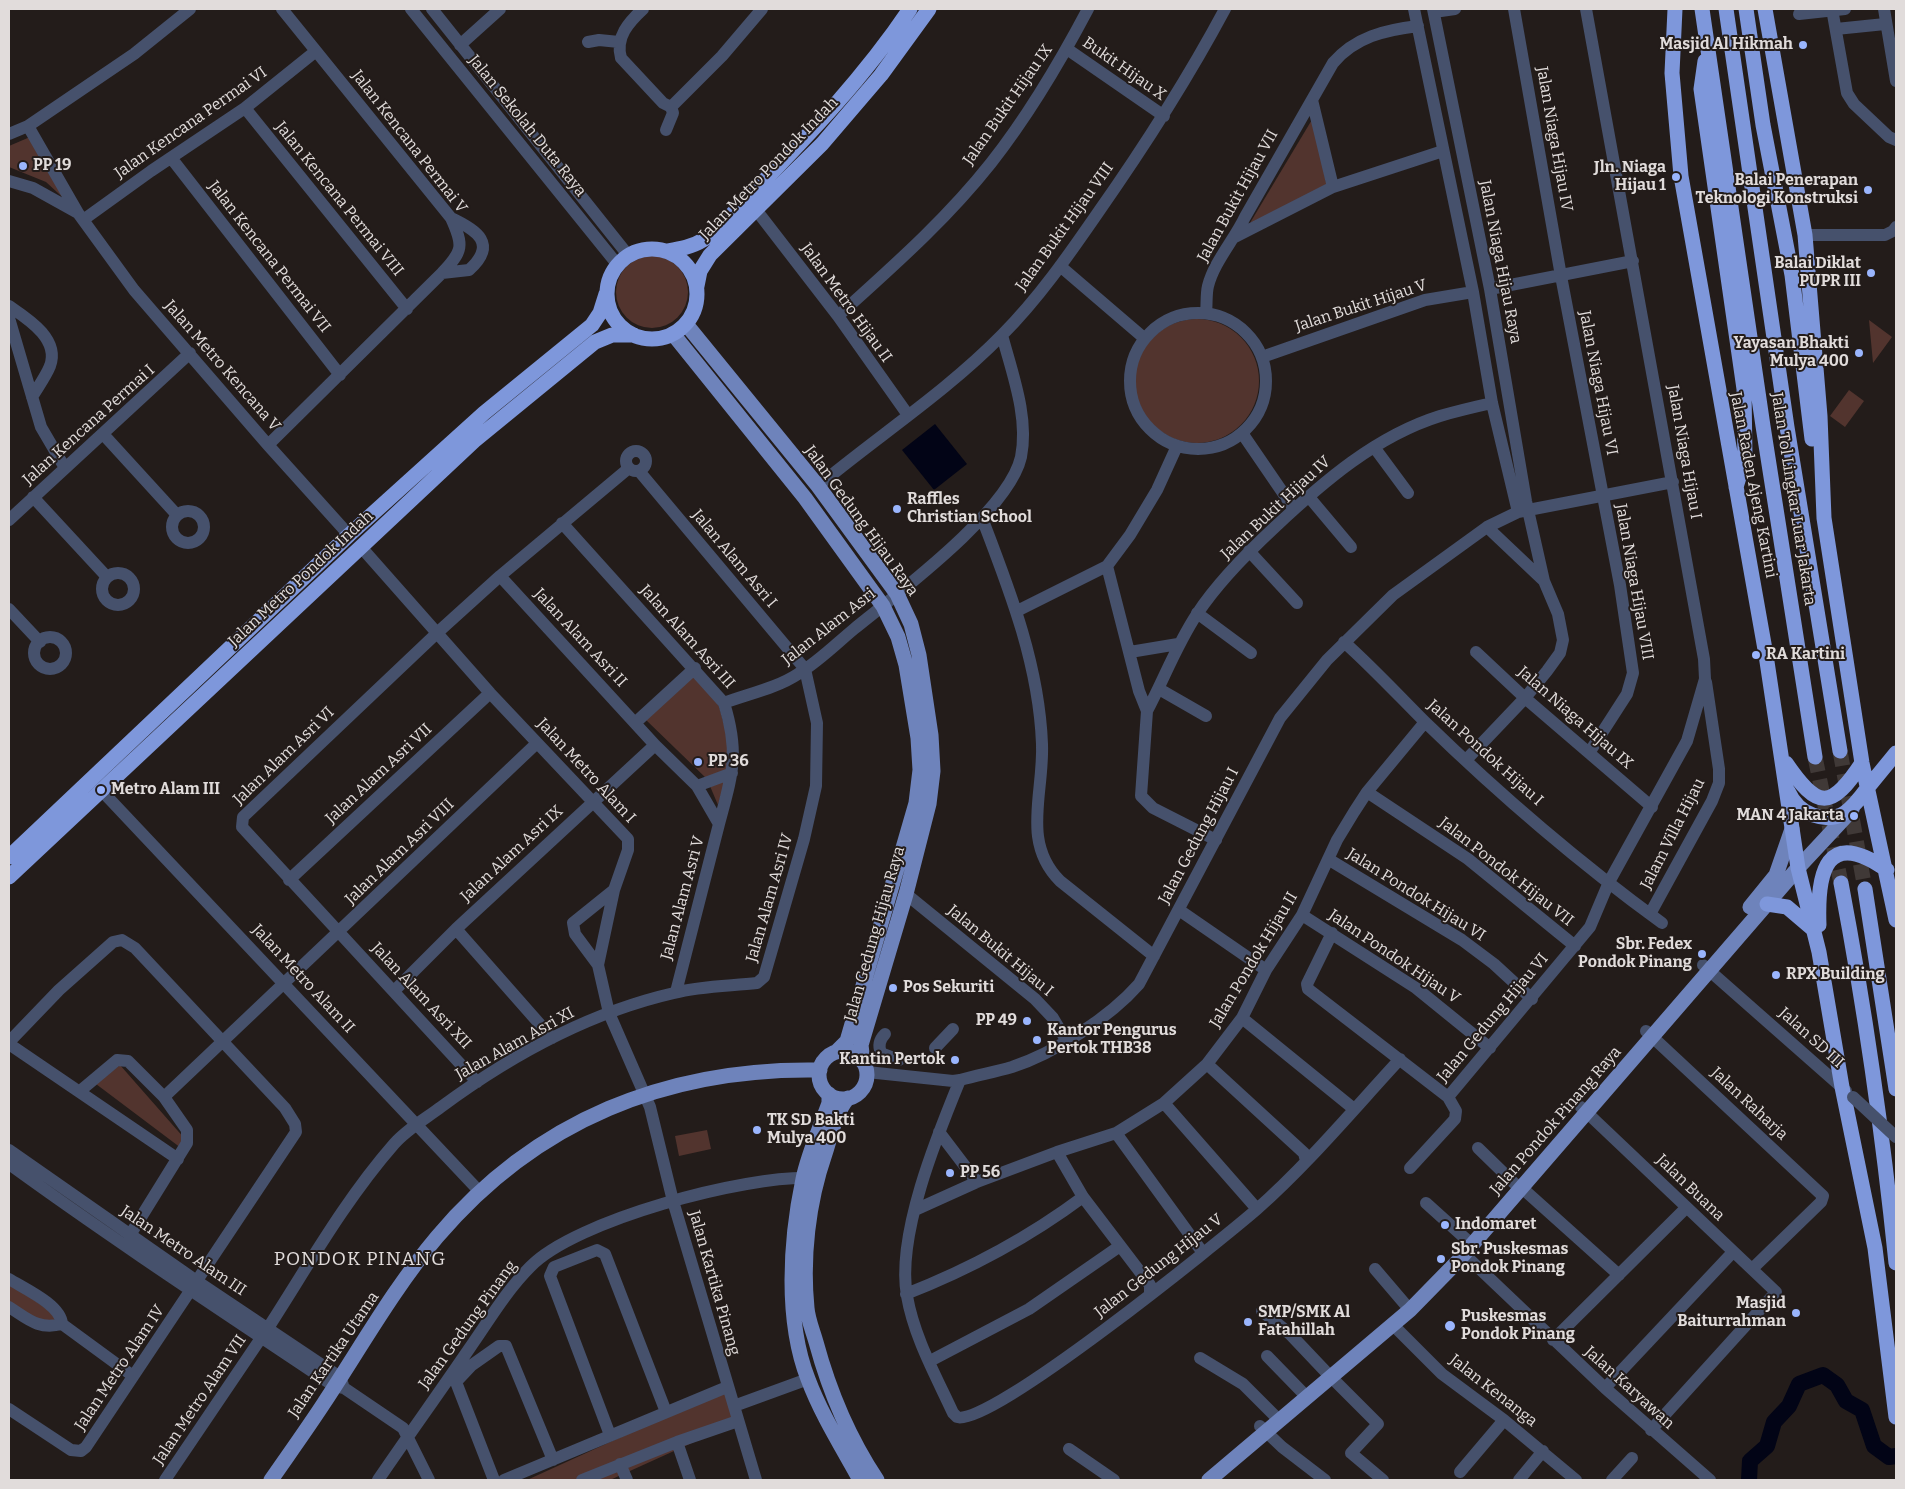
<!DOCTYPE html>
<style>
body{margin:0}
#map{position:relative;width:1905px;height:1489px;overflow:hidden;background:#231c1a;font-family:Bitter,serif}
canvas{display:block}
.frame{position:absolute;inset:0;border:10px solid #e1dcdb;pointer-events:none}
</style>
<div id="map">
<canvas width="1905" height="1489"></canvas>
<div class="frame"></div>
</div>
<script>
const ctx = document.querySelector('canvas').getContext('2d');
ctx.lineJoin = 'round';
function fillPath(path, color) { ctx.fillStyle = color; ctx.fill(path, 'evenodd'); }
function trace(path, color, width, dash) { ctx.strokeStyle = color; ctx.lineWidth = width; ctx.lineCap = dash ? 'butt' : 'round'; ctx.setLineDash(dash || []); ctx.stroke(path); }
function drawText(font, color, halo, rows, align = 'center') {
  ctx.font = font + ' Bitter,serif'; ctx.lineWidth = 4; ctx.setLineDash([]); ctx.textBaseline = 'middle'; ctx.strokeStyle = halo; ctx.fillStyle = color; for (const [text, x, y, turn = 0] of rows) {
    ctx.save(); ctx.translate(x, y); ctx.rotate((+turn || 0) * Math.PI / 180); ctx.textAlign = isNaN(turn) ? turn : align; if (halo) ctx.strokeText(text, 0, 0); ctx.fillText(text, 0, 0); ctx.restore();
  }
}
const green = new Path2D(`
 M1313,118L1327,187L1250,223Z
 M30,137L71,205L46,182L9,167V146Z
 M616 292a36 36 0 1 1 72 0a36 36 0 1 1-72 0Z
 M1135 381a62 62 0 1 1 124 0a62 62 0 1 1-124 0Z
 M1869,320L1892,337L1873,363Z
 M1849,390L1864,401L1845,427L1830,416Z
 M696,674L719,706L727,735L731,762L718,805L707,779L646,720Z
 M120,1065L185,1139L181,1148L96,1084Z
 M707,1130L711,1149L679,1156L675,1136Z
 M9,1282L58,1317L48,1325L9,1304Z
 M726,1389L736,1423L610,1480H527Z`);
const water = new Path2D(`
 M935,424L967,464L934,490L902,450Z`);
const river = new Path2D(`
 M1749,1480L1750,1461L1767,1446L1774,1422L1789,1406L1799,1384L1823,1375L1837,1385L1846,1401L1862,1410L1874,1446L1889,1457L1896,1456`);
const highwayTunnel = new Path2D(`
 M1840,751L1865,889
 M1815,757L1841,883`);
const minor = new Path2D(`
 M411,9L617,264
 M432,9L628,255
 M643,9C629,22 615,37 621,58L663,103L671,107L722,56L762,9
 M1414,9L1473,292L1492,403L1518,512
 M1433,9L1490,289L1526,501L1544,581L1558,614L1563,640L1560,653L1547,671L1525,698L1466,760
 M1514,9L1561,276L1620,585L1633,673L1627,694L1589,753
 M1832,9L1847,93L1854,104L1889,137L1896,140
 M1884,9L1896,81
 M1434,12L1455,9
 M1799,14L1845,9
 M1836,29L1885,24
 M588,42L599,40L619,42
 M460,45L500,9
 M1067,49L1164,116
 M1312,100L1333,187
 M245,108L407,309
 M28,126L78,213L134,290L268,445L349,535
 M666,130L673,113L671,107
 M9,134L28,126L134,54L190,9
 M172,159L340,375
 M9,181L33,188L78,213
 M757,211L838,316L908,415
 M83,220L151,171L245,108L316,51
 M1805,235H1885L1893,231L1896,227
 M1235,237L1333,187L1443,151
 M1060,266L1144,338
 M442,273L469,270C498,244 477,230 451,218
 M1490,289L1633,261
 M9,306C28,319 60,339 50,366C46,376 38,387 32,397
 M1130 381a68 68 0 1 1 136 0a68 68 0 1 1-136 0Z
 M1206,313C1207,304 1206,294 1208,286C1214,262 1234,240 1245,217L1333,63C1355,37 1385,30 1418,26
 M838,316C891,268 946,220 991,163C1028,116 1060,62 1088,9
 M9,318L41,427L65,468
 M1262,357L1425,300L1473,292
 M1242,433L1294,509
 M103,434L177,515
 M268,445L442,273C463,251 464,246 451,218L282,9
 M1374,447L1408,493
 M626 461a10 10 0 1 1 20 0a10 10 0 1 1-20 0Z
 M818,486C878,436 946,392 1002,335C1038,299 1068,256 1097,214C1144,147 1187,80 1225,9
 M33,497L107,577
 M1309,497L1351,547
 M172 527a16 16 0 1 1 32 0a16 16 0 1 1-32 0Z
 M982,518C1010,591 1039,665 1042,744C1044,794 1021,842 1060,881L1154,956
 M9,520L190,353
 M562,523L724,703C740,754 732,775 719,824
 M1487,527L1544,581
 M361,547L490,693L628,839V850L614,890L598,965L609,1013L650,1107L673,1201L756,1480
 M1249,551L1297,603
 M1107,566L1139,691L1147,711L1141,796L1153,808L1216,840
 M102 589a16 16 0 1 1 32 0a16 16 0 1 1-32 0Z
 M500,576L655,745L697,786L719,824L676,992
 M9,609L40,642
 M1017,611L1107,566L1130,535L1157,490L1177,446
 M1197,613L1251,653
 M34 653a16 16 0 1 1 32 0a16 16 0 1 1-32 0Z
 M1344,642C1372,667 1398,695 1425,722C1497,792 1581,864 1662,923
 M1130,652L1178,644
 M1476,652L1525,698L1652,807
 M1159,689L1206,716
 M724,703C748,694 777,688 798,674C818,662 836,644 854,629C898,593 1009,511 1021,457C1029,417 1012,373 1002,335
 M1147,711C1164,679 1177,644 1197,614C1218,582 1247,553 1275,527C1323,482 1376,436 1440,416C1457,411 1474,407 1492,403
 M635,723L695,668
 M697,786L732,773
 M101,790L480,1192
 M1367,792L1468,859L1575,946
 M1328,859L1462,940L1494,964L1532,999
 M289,880L490,693
 M906,894L1035,999L1053,1018L1066,1040
 M1179,910L1266,970
 M1650,914L1712,801L1719,783V769L1706,682
 M1302,915L1416,988L1490,1048
 M456,929L552,1038
 M1332,933L1307,984L1308,989L1448,1097
 M598,965L575,934L573,923L614,890
 M1703,965L1846,1091
 M394,991L456,929L655,745
 M1242,1018L1354,1109
 M1646,1031L1823,1196L1821,1202L1752,1269
 M885,1034C879,1040 878,1046 881,1053L899,1060
 M9,1042L59,990L113,942L122,940L135,948L285,1108L295,1124L296,1132L86,1447L81,1451L71,1450L9,1409
 M9,1044L178,1159
 M935,1048L953,1029
 M1207,1064L1304,1153L1306,1161
 M867,1072L953,1081L960,1080C978,1075 995,1072 1012,1067C1055,1053 1110,1017 1139,984L1280,718L1327,660L1393,595L1487,527L1518,512L1673,482
 M960,1080C937,1136 896,1236 907,1296C914,1337 936,1376 953,1413L957,1417C988,1429 1221,1240 1256,1210C1308,1164 1353,1110 1400,1059
 M477,1082L242,827L243,817L437,633L500,576L629,468
 M80,1091L117,1060L128,1061L164,1097L187,1130V1143L130,1235
 M164,1097L537,743
 M1164,1103L1257,1209
 M1581,1107L1776,1292L1651,1430
 M939,1132L977,1182
 M1116,1133L1203,1253
 M1478,1148L1515,1184
 M9,1150L198,1282L340,1377L343,1385
 M1057,1152L1083,1197L1150,1285V1294
 M9,1164C115,1241 225,1313 334,1386L344,1388L403,1428L429,1480
 M1410,1168L1455,1119L1456,1111L1448,1097L1590,927L1609,882L1687,741L1705,679L1704,659L1586,9
 M1522,1188L1619,1275
 M1426,1203L1467,1240
 M915,1210L977,1182L1057,1152L1116,1133L1164,1103L1207,1064L1242,1018L1266,970L1302,915L1337,840L1354,812L1367,792L1425,722
 M1464,1254L1605,1388L1710,1480
 M1375,1269L1410,1310
 M9,1279C25,1289 61,1305 62,1324L133,1376
 M906,1294C970,1269 1028,1238 1083,1197
 M9,1307C28,1319 38,1330 62,1324
 M1262,1311L1290,1334L1326,1372
 M1393,1325L1442,1374L1504,1420L1576,1480
 M268,1328C308,1266 345,1200 394,1144C407,1129 425,1119 441,1107C510,1056 591,1012 674,993C700,986 730,986 757,983L764,977L804,839L816,786L817,723L805,669L639,471
 M1553,1340L1686,1208
 M1267,1356L1302,1392
 M1200,1358L1243,1384L1274,1415
 M930,1361L1029,1309L1120,1246
 M1331,1377L1378,1424L1351,1453L1383,1480
 M1605,1388L1733,1252
 M734,1406L808,1379
 M1260,1426L1282,1447L1325,1480
 M610,1435L550,1276L554,1267L597,1250L605,1254L666,1412
 M677,1442L690,1480
 M1069,1449L1114,1480
 M620,1464L627,1480
 M1460,1472L1504,1420
 M165,1480L261,1338
 M378,1480C408,1436 439,1393 469,1349C488,1322 506,1291 530,1267C575,1220 746,1175 812,1178
 M494,1480L456,1382L472,1365L499,1346H506L553,1460
 M504,1480L727,1387
 M582,1480L677,1442L738,1421
 M1519,1480L1543,1451
 M1612,1480L1632,1458`);
const major = new Path2D(`
 M686,324L818,486L897,594L911,624L919,655L931,735L933,771L929,804L906,894L861,1045L863,1062
 M673,334L805,498L883,606L898,637L906,665L918,738L920,770L916,803L847,1041L836,1052
 M1750,907L1776,875L1792,829
 M819 1075a24 24 0 1 1 48 0a24 24 0 1 1-48 0Z
 M829,1094V1103C820,1128 808,1154 803,1179C790,1241 785,1320 808,1379C821,1414 842,1447 860,1480
 M848,1098C835,1113 831,1136 825,1154C808,1203 802,1258 807,1308C808,1320 813,1331 816,1342C829,1390 849,1438 877,1480
 M271,1480C289,1454 307,1429 324,1403C361,1347 394,1288 437,1237C536,1120 668,1067 820,1070
 M1209,1480L1410,1310L1458,1261L1798,868L1852,810`);
const highway = new Path2D(`
 M1675,9L1672,73L1681,176L1766,655L1798,868L1819,952L1842,1087L1875,1248L1896,1417
 M1702,9L1763,426L1815,757
 M1726,9L1787,427L1840,751
 M1746,9L1763,125L1792,275L1812,439
 M1765,9L1805,235L1820,416L1824,518L1862,763L1896,920
 M1705,61L1701,89L1744,389L1745,458L1736,487
 M607 294a45 45 0 1 1 90 0a45 45 0 1 1-90 0Z
 M667,251C679,249 692,247 703,240C717,232 740,206 752,193C809,135 865,76 910,9
 M697,286L700,271L710,255L822,144L881,75L929,9
 M1786,763C1818,810 1831,810 1862,763
 M1788,791C1793,802 1801,811 1813,815C1842,825 1854,806 1869,786C1878,775 1887,764 1896,753
 M9,857L349,535L484,413L592,325L600,313L606,294
 M9,877L474,441L595,342L612,335H634
 M1841,883C1865,1009 1883,1135 1896,1263
 M1865,889L1896,1089
 M1767,904L1787,907L1814,930
 M1819,925C1817,872 1826,827 1887,870`);
const minorBridge = new Path2D(`
 M1853,1097L1896,1137`);
const markers = [
 [1803,45,5,"#9ab5fd"],
 [23,166,5,"#9ab5fd"],
 [1676,177,5,"#9ab5fd"],
 [1868,190,5,"#9ab5fd"],
 [1871,273,5,"#9ab5fd"],
 [1859,353,5,"#9ab5fd"],
 [897,509,5,"#9ab5fd"],
 [1756,655,5,"#9ab5fd"],
 [698,762,5,"#9ab5fd"],
 [101,790,5,"#9ab5fd"],
 [1854,816,5,"#9ab5fd"],
 [1702,954,5,"#9ab5fd"],
 [1776,975,5,"#9ab5fd"],
 [893,988,5,"#9ab5fd"],
 [1027,1021,5,"#9ab5fd"],
 [1037,1040,5,"#9ab5fd"],
 [955,1060,5,"#9ab5fd"],
 [757,1130,5,"#9ab5fd"],
 [950,1173,5,"#9ab5fd"],
 [1445,1225,5,"#9ab5fd"],
 [1441,1259,5,"#9ab5fd"],
 [1796,1313,5,"#9ab5fd"],
 [1248,1322,5,"#9ab5fd"],
 [1450,1326,6,"#9ab5fd"]
];
const poiNames = [
 ["Masjid Al Hikmah",1793,45,"right"],
 ["PP 19",33,166],
 ["Jln. Niaga",1666,168,"right"],
 ["Hijau 1",1666,186,"right"],
 ["Balai Penerapan",1858,181,"right"],
 ["Teknologi Konstruksi",1858,199,"right"],
 ["Balai Diklat",1861,264,"right"],
 ["PUPR III",1861,282,"right"],
 ["Yayasan Bhakti",1849,344,"right"],
 ["Mulya 400",1849,362,"right"],
 ["Raffles",907,500],
 ["Christian School",907,518],
 ["RA Kartini",1766,655],
 ["PP 36",708,762],
 ["Metro Alam III",111,790],
 ["MAN 4 Jakarta",1844,816,"right"],
 ["Sbr. Fedex",1692,945,"right"],
 ["Pondok Pinang",1692,963,"right"],
 ["RPX Building",1786,975],
 ["Pos Sekuriti",903,988],
 ["PP 49",1017,1021,"right"],
 ["Kantor Pengurus",1047,1031],
 ["Pertok THB38",1047,1049],
 ["Kantin Pertok",945,1060,"right"],
 ["TK SD Bakti",767,1121],
 ["Mulya 400",767,1139],
 ["PP 56",960,1173],
 ["Indomaret",1455,1225],
 ["Sbr. Puskesmas",1451,1250],
 ["Pondok Pinang",1451,1268],
 ["Masjid",1786,1304,"right"],
 ["Baiturrahman",1786,1322,"right"],
 ["SMP/SMK Al",1258,1313],
 ["Fatahillah",1258,1331],
 ["Puskesmas",1461,1317],
 ["Pondok Pinang",1461,1335]
];
const streetNames = [
 ["Bukit Hijau X",1124,69,35],
 ["Jalan Bukit Hijau IX",1008,105,-55],
 ["Jalan Kencana Permai VI",191,123,-35],
 ["Jalan Sekolah Duta Raya",527,126,51],
 ["Jalan Niaga Hijau IV",1554,139,80],
 ["Jalan Kencana Permai V",409,142,52],
 ["Jalan Metro Pondok Indah",769,169,-46],
 ["Jalan Bukit Hijau VII",1238,196,-61],
 ["Jalan Kencana Permai VIII",339,199,51],
 ["Jalan Bukit Hijau VIII",1065,227,-54],
 ["Jalan Kencana Permai VII",269,257,52],
 ["Jalan Niaga Hijau Raya",1500,262,79],
 ["Jalan Metro Hijau II",846,303,54],
 ["Jalan Bukit Hijau V",1361,306,-18],
 ["Jalan Metro Kencana V",222,366,49],
 ["Jalan Niaga Hijau VI",1598,383,79],
 ["Jalan Kencana Permai I",89,425,-42],
 ["Jalan Niaga Hijau I",1684,452,80],
 ["Jalan Raden Ajeng Kartini",1753,485,79],
 ["Jalan Tol Lingkar Luar Jakarta",1793,499,81],
 ["Jalan Bukit Hijau IV",1276,508,-43],
 ["Jalan Gedung Hijau Raya",861,521,54],
 ["Jalan Alam Asri I",734,559,50],
 ["Jalan Metro Pondok Indah",301,579,-43],
 ["Jalan Niaga Hijau VIII",1634,582,80],
 ["Jalan Alam Asri",829,627,-38],
 ["Jalan Alam Asri III",687,637,48],
 ["Jalan Alam Asri II",580,638,47],
 ["Jalan Niaga Hijau IX",1575,718,41],
 ["Jalan Pondok Hijau I",1485,753,42],
 ["Jalan Alam Asri VI",284,756,-44],
 ["Jalan Metro Alam I",586,771,47],
 ["Jalan Alam Asri VII",379,774,-43],
 ["Jalam Villa Hijau",1673,834,-63],
 ["Jalan Gedung Hijau I",1199,836,-62],
 ["Jalan Alam Asri VIII",400,852,-44],
 ["Jalan Alam Asri IX",512,854,-43],
 ["Jalan Pondok Hijau VII",1506,872,38],
 ["Jalan Pondok Hijau VI",1416,895,32],
 ["Jalan Alam Asri V",683,898,-75],
 ["Jalan Alam Asri IV",770,898,-74],
 ["Jalan Gedung Hijau Raya",875,934,-74],
 ["Jalan Bukit Hijau I",1000,951,40],
 ["Jalan Pondok Hijau V",1394,957,34],
 ["Jalan Pondok Hijau II",1254,960,-59],
 ["Jalan Metro Alam II",303,979,47],
 ["Jalan Alam Asri XII",421,996,47],
 ["Jalan Gedung Hijau VI",1493,1018,-50],
 ["Jalan SD III",1811,1038,42],
 ["Jalan Alam Asri XI",515,1044,-29],
 ["Jalan Raharja",1749,1104,43],
 ["Jalan Pondok Pinang Raya",1556,1121,-49],
 ["Jalan Buana",1690,1188,44],
 ["Jalan Metro Alam III",183,1251,34],
 ["Jalan Gedung Hijau V",1159,1266,-38],
 ["Jalan Kartika Pinang",714,1283,74],
 ["Jalan Gedung Pinang",468,1325,-54],
 ["Jalan Kartika Utama",334,1355,-56],
 ["Jalan Metro Alam IV",120,1368,-56],
 ["Jalan Karyawan",1629,1388,42],
 ["Jalan Kenanga",1493,1391,38],
 ["Jalan Metro Alam VII",200,1400,-56]
];
const quarterNames = [
 ["PONDOK PINANG",360,1260]
];
fillPath(green, '#52342e');
fillPath(water, '#020416');
trace(river, '#020416', 16);
trace(highwayTunnel, '#403937', 15, [15, 8]);
trace(minor, '#46516c', 12);
trace(major, '#6e83bb', 15);
trace(highway, '#7e97db', 15);
trace(minorBridge, '#46516c', 12);
for (const [x, y, r, color] of markers) { const dot = new Path2D(); dot.arc(x, y, r, 0, 2 * Math.PI); ctx.fillStyle = color; ctx.fill(dot); trace(dot, '#231c1a', 2); }
drawText('bold 16px', '#e1dcdb', '#231c1a', poiNames, 'left');
drawText('16px', '#e1dcdb', '#231c1a', streetNames);
ctx.letterSpacing = '1px';
drawText('19px', '#e1dcdb', '#231c1a', quarterNames);
ctx.letterSpacing = '0px';
</script>
